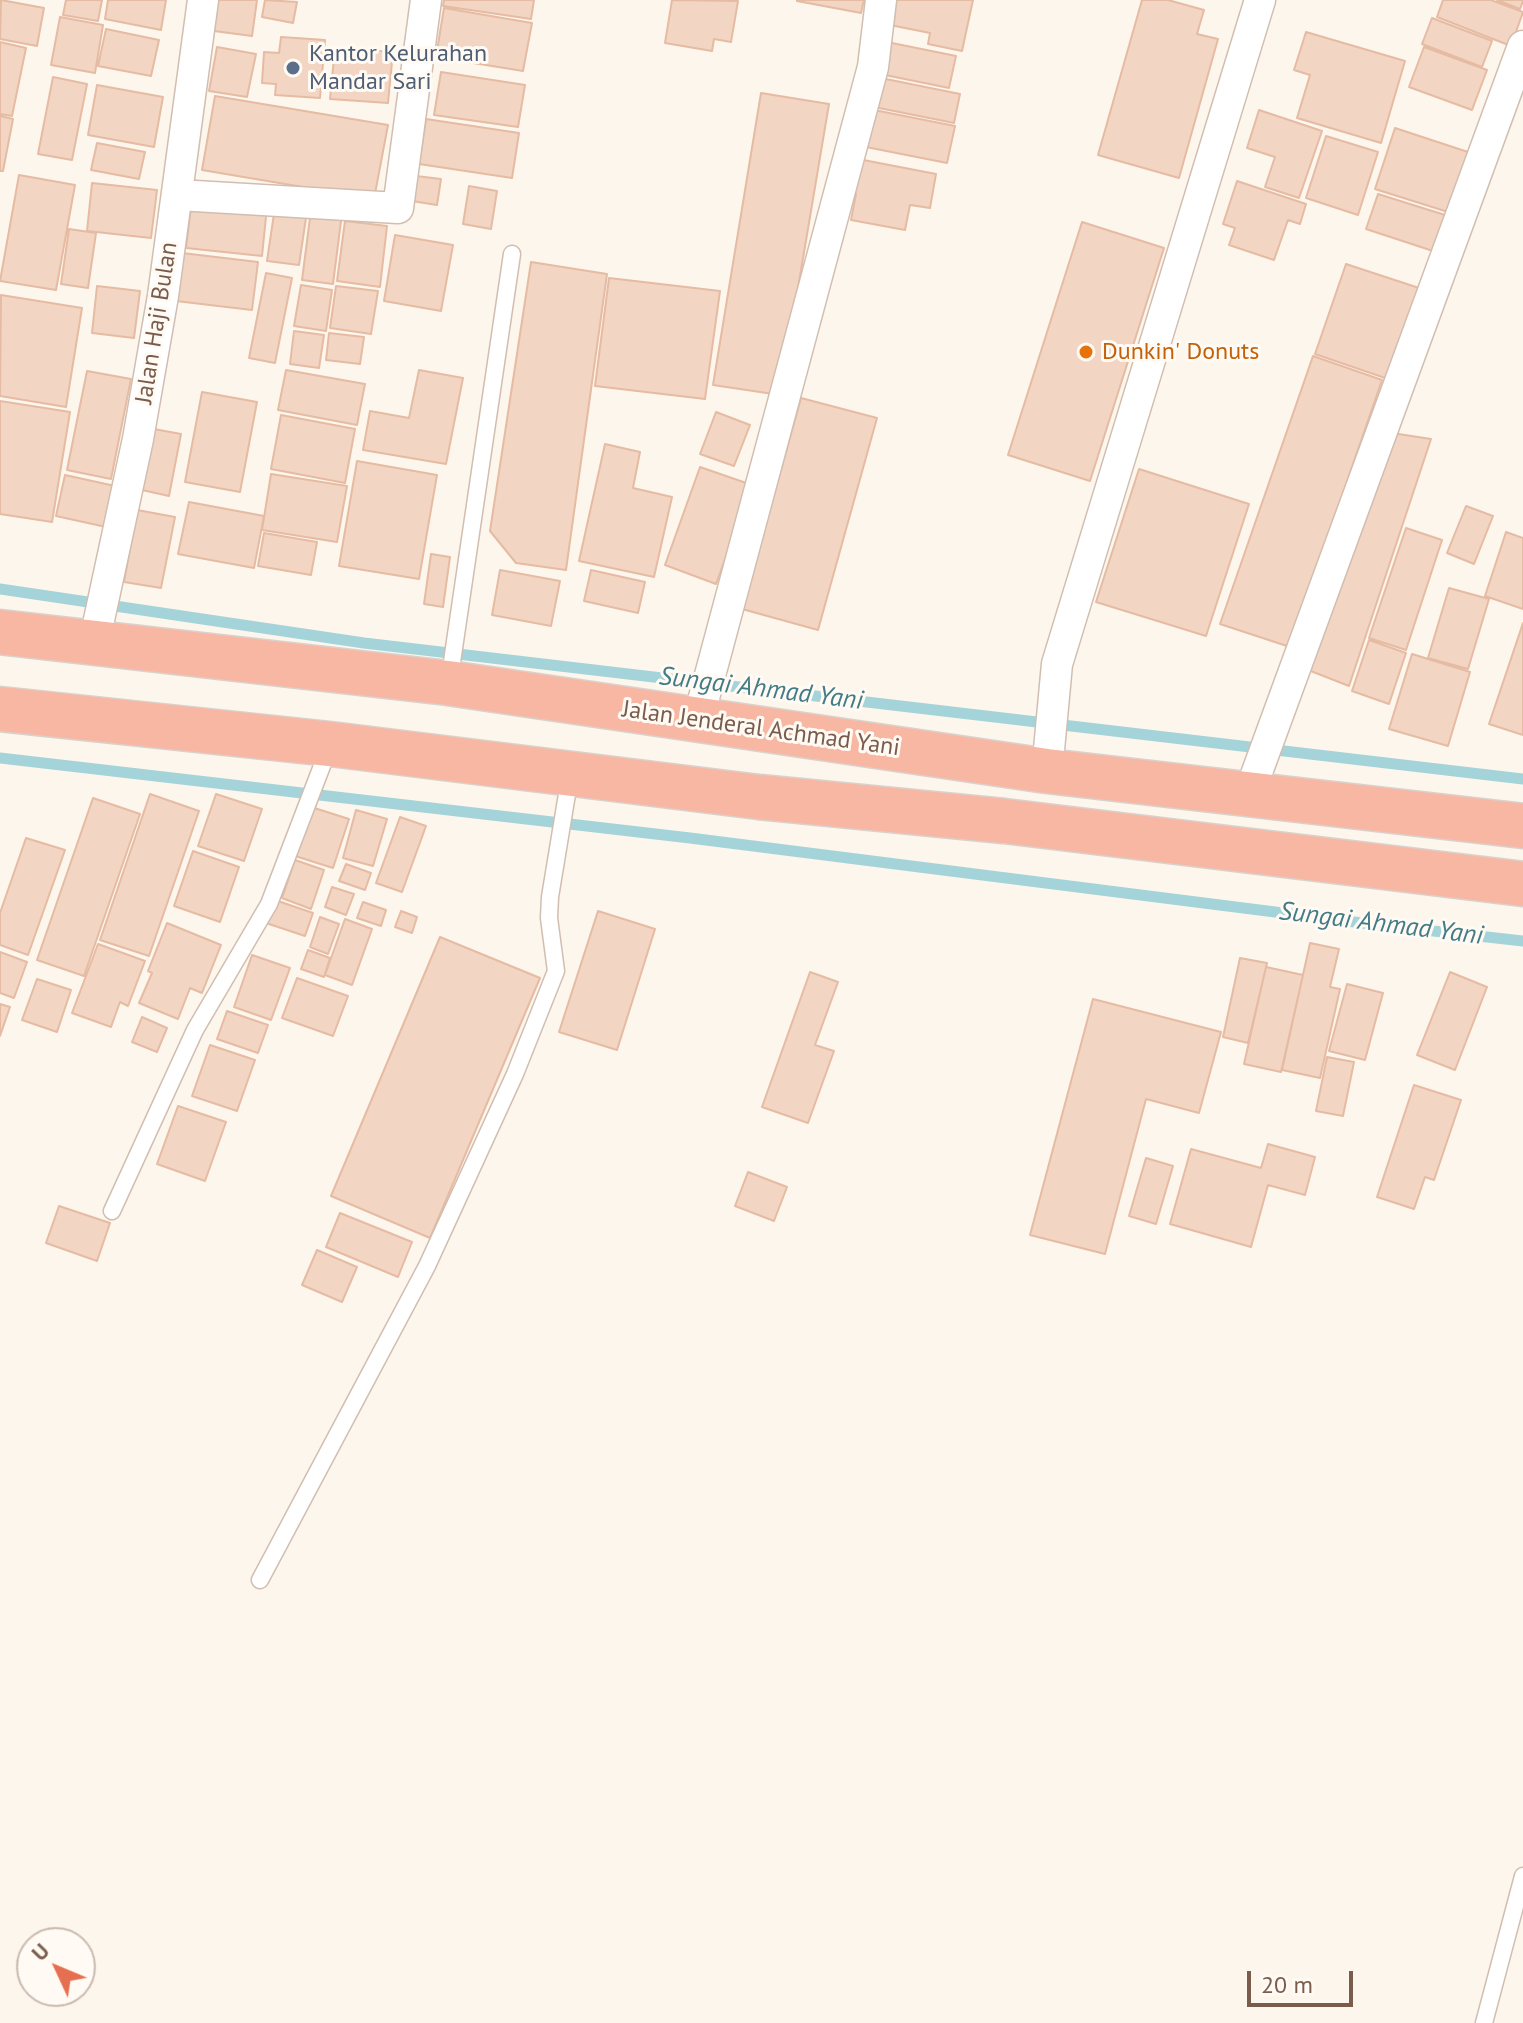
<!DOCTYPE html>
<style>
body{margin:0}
#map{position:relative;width:1523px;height:2023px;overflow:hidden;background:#fdf6ec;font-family:"PT Sans",sans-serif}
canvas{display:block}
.north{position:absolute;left:16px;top:1927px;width:80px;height:80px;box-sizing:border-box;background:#fffaf3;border:2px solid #cabbb1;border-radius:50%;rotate:314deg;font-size:22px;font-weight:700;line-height:32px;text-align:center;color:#7a5c4d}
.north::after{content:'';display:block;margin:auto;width:28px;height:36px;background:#e76f51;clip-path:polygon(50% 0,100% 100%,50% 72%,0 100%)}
.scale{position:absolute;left:1247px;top:1971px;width:106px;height:36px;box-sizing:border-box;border:4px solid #7a5c4d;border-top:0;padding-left:10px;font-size:24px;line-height:28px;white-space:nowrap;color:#7a5c4d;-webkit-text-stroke:6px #fffaf3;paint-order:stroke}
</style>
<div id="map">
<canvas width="1523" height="2023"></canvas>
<div class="north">U</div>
<div class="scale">20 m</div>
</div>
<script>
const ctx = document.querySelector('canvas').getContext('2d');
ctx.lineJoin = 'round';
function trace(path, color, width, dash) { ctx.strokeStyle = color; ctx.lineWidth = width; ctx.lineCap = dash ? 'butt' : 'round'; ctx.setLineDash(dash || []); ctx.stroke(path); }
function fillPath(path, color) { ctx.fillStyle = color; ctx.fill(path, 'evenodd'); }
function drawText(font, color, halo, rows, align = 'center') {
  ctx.font = font + ' "PT Sans",sans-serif'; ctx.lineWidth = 6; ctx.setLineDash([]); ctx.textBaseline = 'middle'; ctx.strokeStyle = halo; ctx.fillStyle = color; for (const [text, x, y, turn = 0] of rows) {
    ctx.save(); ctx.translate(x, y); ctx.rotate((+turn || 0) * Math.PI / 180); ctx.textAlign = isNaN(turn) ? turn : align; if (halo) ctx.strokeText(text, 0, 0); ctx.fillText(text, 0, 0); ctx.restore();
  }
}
const stream = new Path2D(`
 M0,589L364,643L1523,779
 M0,758L690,838L1362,923L1523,941`);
const building = new Path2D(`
 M1,0L44,8L37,46L0,39Z
 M66,0H102L98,21L63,15Z
 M108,0H166L161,30L105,19Z
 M218,0H257L252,36L214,31Z
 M265,0L297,2L293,23L262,17Z
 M444,0H534L531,19L443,6Z
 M672,0L738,1L731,42L714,39L712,51L665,43Z
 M797,0H864L861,13L797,1Z
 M885,0H973L962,51L928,44L930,33L880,23Z
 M1142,0H1168L1204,10L1197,34L1218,39L1179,178L1098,155Z
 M1443,0H1491L1523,12L1511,46L1437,17Z
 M1497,0H1523V1L1520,9Z
 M444,8L532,23L523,71L436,57Z
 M60,17L103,25L95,73L51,65Z
 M1432,18L1492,41L1482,67L1422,44Z
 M106,29L159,40L151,76L98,66Z
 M1306,32L1405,61L1381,143L1297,118L1310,75L1294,70Z
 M281,37L325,40L320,98L275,95L276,84L262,83L264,52L279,53Z
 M0,42L26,48L12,116L0,114Z
 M887,42L956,56L949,88L880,74Z
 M217,47L256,54L247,97L209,91Z
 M1424,47L1487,70L1472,110L1409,87Z
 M335,48L393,52L388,103L330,99Z
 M441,72L525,85L518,127L434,115Z
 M53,77L87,84L72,160L38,154Z
 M876,77L960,94L954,123L869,106Z
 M97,85L163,97L154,147L88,135Z
 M761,93L829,104L780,395L713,385Z
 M215,96L388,125L374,199L202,170Z
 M869,109L955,126L947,163L861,146Z
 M1259,110L1322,131L1299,198L1265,187L1275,157L1247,148Z
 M0,116L13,119L3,171H0Z
 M426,119L519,133L512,178L419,164Z
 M1395,128L1468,152L1448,212L1375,189Z
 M1326,136L1378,152L1358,215L1306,198Z
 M97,143L145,152L139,179L91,170Z
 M853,158L936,174L930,208L910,205L905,230L851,220L856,194L846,192Z
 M19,175L75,185L56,290L0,281Z
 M416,176L441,179L437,205L412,201Z
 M1237,181L1306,204L1300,224L1288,220L1274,260L1229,245L1235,228L1223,224Z
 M92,183L157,190L151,238L87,231Z
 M469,186L497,191L491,229L463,224Z
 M1378,194L1445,215L1433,251L1366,229Z
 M192,199L267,207L262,256L186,248Z
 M275,207L307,211L299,265L267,261Z
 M311,210L342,213L333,284L302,280Z
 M345,221L387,226L380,287L337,281Z
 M1082,222L1164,248L1090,481L1008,455Z
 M69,229L96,233L88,288L61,284Z
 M395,235L453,245L441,311L384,301Z
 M182,253L258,262L252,310L176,301Z
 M531,262L607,274L566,570L516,563L490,531Z
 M1346,264L1419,288L1388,379L1315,354Z
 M266,273L292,278L275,363L249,358Z
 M609,278L720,291L705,399L595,386Z
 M301,285L332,290L326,331L294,326Z
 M97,286L140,291L134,338L92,333Z
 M336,286L378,291L371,334L330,328Z
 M1,295L82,308L66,407L0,396Z
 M294,331L324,335L319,368L290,364Z
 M329,333L364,337L360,364L326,360Z
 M1313,356L1382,380L1290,647L1220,624Z
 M286,370L365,384L357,425L278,410Z
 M419,370L463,378L446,464L363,450L370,411L409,418Z
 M87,371L131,379L111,479L67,470Z
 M202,392L257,402L240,492L185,482Z
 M801,398L877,418L818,630L742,609Z
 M0,401L70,412L52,522L0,514Z
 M716,412L750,425L734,466L700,454Z
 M281,415L355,429L345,483L271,469Z
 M154,429L181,434L169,496L142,490Z
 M1392,433L1431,439L1349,686L1298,666Z
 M605,444L640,452L633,488L672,497L654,577L579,561Z
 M357,461L437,475L419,579L339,566Z
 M700,467L752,485L716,584L665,565Z
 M1139,469L1249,504L1206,636L1096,602Z
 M271,474L347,486L337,542L262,530Z
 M65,475L115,486L106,527L56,516Z
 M189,502L264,516L254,568L178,554Z
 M1466,506L1493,516L1474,564L1447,553Z
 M137,510L175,517L161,588L124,582Z
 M1406,528L1442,540L1406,650L1369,638Z
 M1506,532L1523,538V609L1485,596Z
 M264,533L317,542L311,575L258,566Z
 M431,554L450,557L443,607L424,604Z
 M500,570L560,581L551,626L492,615Z
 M591,570L645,582L638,613L584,601Z
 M1449,588L1489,599L1468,669L1428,658Z
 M1523,623V735L1489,724Z
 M1369,640L1406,653L1389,704L1352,691Z
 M1412,654L1470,672L1448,746L1389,729Z
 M150,794L199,811L149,956L100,940Z
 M216,794L262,809L244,861L198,846Z
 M93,798L140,814L84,976L37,960Z
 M308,806L349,819L333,868L292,855Z
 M356,810L387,819L373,866L343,858Z
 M400,817L426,826L402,892L376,883Z
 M26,838L65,850L28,955L0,945V913Z
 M193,851L239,867L220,922L174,906Z
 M295,860L324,870L311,909L282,898Z
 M346,864L371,873L365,890L339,881Z
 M332,887L354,894L346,915L325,907Z
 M275,900L313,913L305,936L266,923Z
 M363,902L386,910L381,926L357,918Z
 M401,911L417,917L412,933L395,927Z
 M598,911L655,929L617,1050L559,1032Z
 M320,917L339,924L328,954L310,947Z
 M345,919L372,929L352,985L325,975Z
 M167,923L221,945L202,993L190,988L178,1019L139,1003L152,973L148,971Z
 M440,937L540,978L430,1238L331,1196Z
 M1310,943L1339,949L1330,987L1340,989L1320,1078L1282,1070Z
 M98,944L145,961L128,1006L120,1002L111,1027L72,1013Z
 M308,950L330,958L324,977L301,969Z
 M0,952L27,962L14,998L0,993Z
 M252,955L290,968L271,1020L234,1007Z
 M1240,958L1267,963L1248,1043L1223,1037Z
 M1266,967L1303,975L1281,1072L1244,1064Z
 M810,972L838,982L815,1045L834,1051L808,1123L762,1107Z
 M1450,972L1487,987L1455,1070L1417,1055Z
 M297,978L348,996L333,1036L282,1018Z
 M37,979L71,990L57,1032L22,1020Z
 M1347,984L1383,993L1365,1060L1329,1051Z
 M1093,999L1221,1032L1199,1113L1146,1099L1105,1254L1030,1235Z
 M0,1004L10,1007L0,1036Z
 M227,1011L268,1025L258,1053L217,1039Z
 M142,1017L167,1028L157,1052L132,1042Z
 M210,1045L255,1060L237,1111L192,1096Z
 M1327,1057L1354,1062L1343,1116L1316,1111Z
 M1414,1085L1461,1100L1434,1180L1425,1177L1414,1209L1377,1197Z
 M178,1106L226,1122L205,1181L157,1164Z
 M1268,1144L1315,1157L1305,1195L1268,1185L1251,1247L1170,1224L1191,1149L1261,1168Z
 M1146,1158L1173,1166L1156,1224L1129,1216Z
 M748,1172L787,1187L774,1221L735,1206Z
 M59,1206L110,1223L97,1261L46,1243Z
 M340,1213L412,1242L398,1277L326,1247Z
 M317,1250L357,1267L342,1302L302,1285Z`);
const lane = new Path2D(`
 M449,682L512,254
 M112,1211L195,1030L269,904L330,745
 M260,1580L427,1266L515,1074L556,971L549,918L550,897L570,776
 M1484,2023L1523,1876`);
const street = new Path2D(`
 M178,195L398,208L426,0
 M94,643L138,439L163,296L203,0
 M698,720L873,67L881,0
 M1047,771L1057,664L1260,0
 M1249,794L1523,46`);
const highway = new Path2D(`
 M0,632L448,683L1047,771L1523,826
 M0,709L330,744L759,797L1004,821L1523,884`);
const markers = [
 [293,68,8,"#5c6f8a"],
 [1086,352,8,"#e8710a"]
];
const serviceNames = [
 ["Kantor Kelurahan",309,54],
 ["Mandar Sari",309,82]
];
const streetNames = [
 ["Jalan Haji Bulan",157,323,-81],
 ["Jalan Jenderal Achmad Yani",761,729,8]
];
const foodNames = [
 ["Dunkin' Donuts",1102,352]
];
const waterNames = [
 ["Sungai Ahmad Yani",761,689,7],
 ["Sungai Ahmad Yani",1381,924,7]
];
trace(stream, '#a5d3da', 11);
fillPath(building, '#f3d5c3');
trace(building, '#e6bba3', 2);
trace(lane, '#d1beb0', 19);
trace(street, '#d1beb0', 33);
trace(highway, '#dad1cd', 47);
trace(lane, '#fff', 16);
trace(street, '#fff', 30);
trace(highway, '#f7b7a3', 44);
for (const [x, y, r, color] of markers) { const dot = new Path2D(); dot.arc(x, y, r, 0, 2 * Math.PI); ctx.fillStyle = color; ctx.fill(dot); trace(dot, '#fffaf3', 3); }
drawText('24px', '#4e5e75', '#fffaf3', serviceNames, 'left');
drawText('24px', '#7a5c4d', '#fffaf3', streetNames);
drawText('24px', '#c56008', '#fffaf3', foodNames, 'left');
drawText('italic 26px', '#437c86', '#fffaf3', waterNames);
</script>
